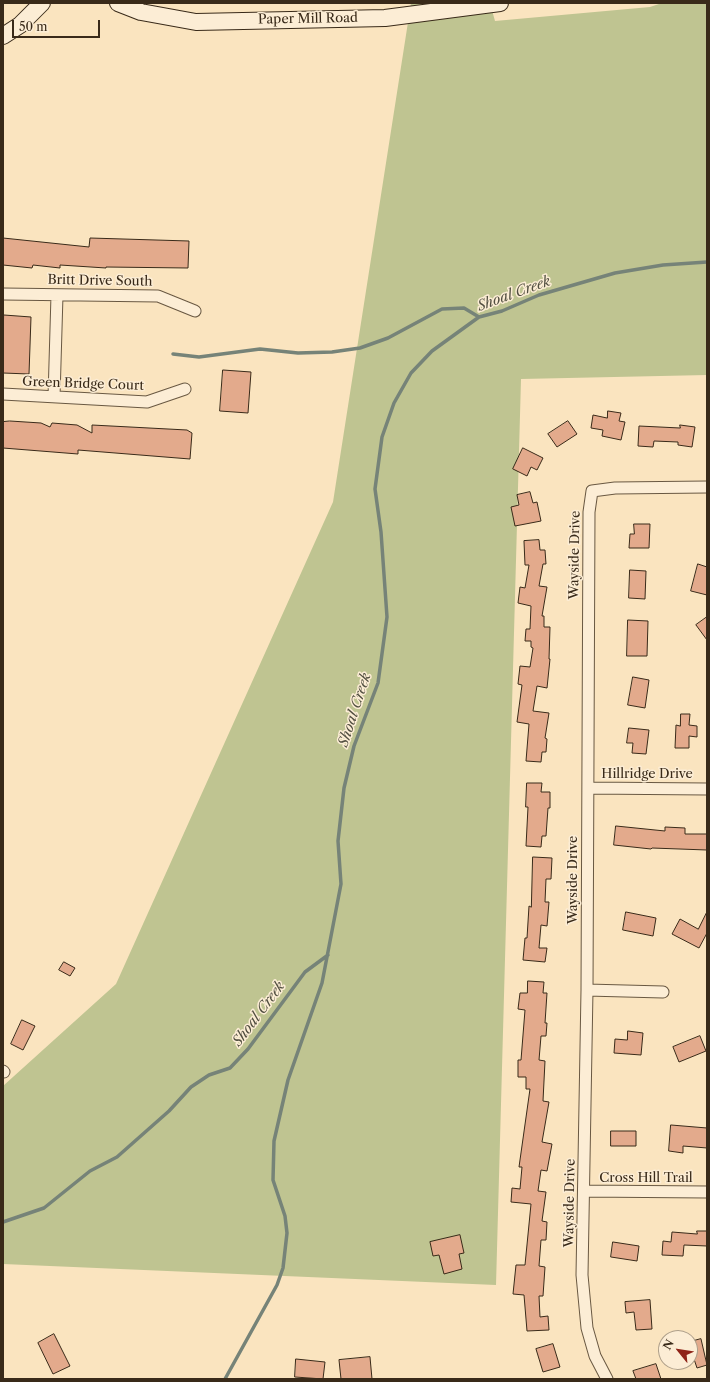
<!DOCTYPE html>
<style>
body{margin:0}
#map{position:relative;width:710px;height:1382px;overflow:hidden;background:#fae4bf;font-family:"Libre Caslon Text",serif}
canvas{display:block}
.frame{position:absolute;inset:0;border:4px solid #392a19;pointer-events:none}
.north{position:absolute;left:658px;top:1330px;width:40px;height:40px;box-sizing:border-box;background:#fcedd5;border:1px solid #ae9f8a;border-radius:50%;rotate:300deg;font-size:11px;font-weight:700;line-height:16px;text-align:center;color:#392a19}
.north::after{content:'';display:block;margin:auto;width:14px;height:18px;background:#8f2418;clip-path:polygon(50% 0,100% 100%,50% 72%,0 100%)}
.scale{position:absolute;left:12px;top:20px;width:88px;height:18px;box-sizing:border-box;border:2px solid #392a19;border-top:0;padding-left:5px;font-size:12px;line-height:14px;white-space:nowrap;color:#392a19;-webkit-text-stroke:3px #fcedd5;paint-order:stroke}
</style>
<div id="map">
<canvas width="710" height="1382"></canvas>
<div class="frame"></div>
<div class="north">N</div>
<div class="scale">50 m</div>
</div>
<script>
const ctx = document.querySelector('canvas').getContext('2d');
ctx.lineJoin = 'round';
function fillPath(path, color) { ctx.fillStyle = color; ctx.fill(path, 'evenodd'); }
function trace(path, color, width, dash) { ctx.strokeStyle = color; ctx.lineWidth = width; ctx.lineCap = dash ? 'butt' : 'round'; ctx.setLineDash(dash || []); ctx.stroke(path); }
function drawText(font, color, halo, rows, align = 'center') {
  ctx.font = font + ' "Libre Caslon Text",serif'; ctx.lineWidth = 3; ctx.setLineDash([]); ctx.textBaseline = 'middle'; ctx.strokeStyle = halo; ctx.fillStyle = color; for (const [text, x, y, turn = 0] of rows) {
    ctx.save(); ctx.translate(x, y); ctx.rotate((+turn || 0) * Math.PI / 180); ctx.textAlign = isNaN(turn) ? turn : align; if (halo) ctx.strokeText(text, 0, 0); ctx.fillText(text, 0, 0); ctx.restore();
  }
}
const green = new Path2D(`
 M411,3H490L495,21L650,7L662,3H707V375L521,379L496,1285L3,1264V1086L116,984L333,502Z`);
const stream = new Path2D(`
 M173,354L199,357L260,349L298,353L332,352L360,348L388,338L442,309L464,308L479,317
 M3,1222L44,1208L90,1171L117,1157L169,1111L191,1087L209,1075L230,1068L248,1049L305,972L328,955
 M225,1379L277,1285L283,1268L287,1233L285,1216L273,1180L274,1141L288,1080L322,983L341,884L338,841L344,788L354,746L378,683L387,617L381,532L375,489L382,437L394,403L411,373L432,351L479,317L502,311L539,295L615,273L663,265L707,262`);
const building = new Path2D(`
 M3,238L89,247L90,238L189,241L188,268L106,267V268L60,265V268L33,265L32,268L3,265Z
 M4,315L31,317L29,374L3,373Z
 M223,370L251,372L248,413L220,411Z
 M608,411L621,413L619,421L625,422L621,440L602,436L603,430L591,428L593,415L607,418Z
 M10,421L41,423L50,427L52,423L77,425L92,433V425L187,430L192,433L190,459L78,450V454L3,448V422Z
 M568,421L577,434L557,447L548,434Z
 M680,425L695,427L692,447L678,445V442L654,441L653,447L638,446L639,426L680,428Z
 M523,448L543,458L537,470L531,467L527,476L513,469Z
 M530,492L533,503L537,502L541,521L515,526L511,507L519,505L517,495Z
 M634,524H650L649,548H629L630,534H634Z
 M539,540L540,550H545L546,564H543L539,586L547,587L542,616H544V627H550L549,659H550L547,688L537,686L533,711L549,713L545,738L547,739L546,752H542L541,762L526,761L529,724L517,722L522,685L518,684L520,666L530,667L533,648L531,647V641H525L526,629H530L531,606L518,603L520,587L525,588L529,565H525L524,541Z
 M698,564L707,567V595L691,591Z
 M630,570L646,571L645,599L629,598Z
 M707,617V640L696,625Z
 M628,620L648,621L647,656H627Z
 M633,677L649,680L645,708L628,705Z
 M681,714H690L689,725L697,726V737L689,736V748H675L676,725L680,726Z
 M629,728L649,730L646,754L632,753L633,743H627Z
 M527,783H542L541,792H550V808H548L546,836H542L541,847L526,846L528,807H526Z
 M616,826L665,831V827L685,828V834H707V850L652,848L651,849L614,845Z
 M533,857L552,858L551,879H546L545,902H549L547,926L541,925L539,948H547L545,962L523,960L525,938H527L529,906L531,907Z
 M626,912L656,918L653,936L623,930Z
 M707,912V933L699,948L672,934L680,919L698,929Z
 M64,962L75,968L70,976L59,970Z
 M528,981L544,982L543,993H547L545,1023H547L546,1036H541L539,1060L545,1061L543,1101L549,1102L542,1142L552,1144L547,1171L541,1170L538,1191L546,1192L542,1221L547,1222L546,1240H541L539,1266L545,1267L543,1296H539L540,1317L548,1316L549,1330L527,1331L524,1295L513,1294L516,1265H525L531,1204L511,1202L512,1188L520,1189L522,1167H519L530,1089H526V1077H518V1060H521L525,1010L518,1009L520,993H527Z
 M22,1020L35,1026L23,1050L11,1044Z
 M628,1031L643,1033L641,1055L614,1053L615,1039L627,1040Z
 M700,1036L706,1051L679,1062L673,1047Z
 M671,1125L707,1128V1148L683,1146V1153L669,1151Z
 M611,1131H636V1146H611Z
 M697,1231H707V1246L684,1245L683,1256L662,1255L663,1241L671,1242L672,1232L697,1234Z
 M460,1235L464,1253L459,1254L462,1269L444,1274L439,1255L433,1256L430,1242Z
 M613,1242L639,1246L637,1261L611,1257Z
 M650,1300L652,1329L636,1330L634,1312L626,1313L625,1302Z
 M54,1334L70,1366L53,1374L38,1343Z
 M701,1339L707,1365L697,1368L694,1359L690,1360V1342Z
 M553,1344L560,1367L543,1372L536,1349Z
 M370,1357L372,1379H341L339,1360Z
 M296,1359L325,1362L323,1379L295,1377Z
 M656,1364L661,1379H636L633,1371Z`);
const street = new Path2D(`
 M3,294L158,296L195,311
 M3,394L147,402L185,389
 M54,397L57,295
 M588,788L707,789
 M587,990L663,992
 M3,1071L4,1072
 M584,1191L707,1192
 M607,1379L595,1356L587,1328L582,1275L587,990L589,512L592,491L615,488L707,487`);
const secondary = new Path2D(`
 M118,3L141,12L196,22L385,18L500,3
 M3,36L20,25L42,3`);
const streetNames = [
 ["Paper Mill Road",308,19,-1],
 ["Britt Drive South",100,281,1],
 ["Green Bridge Court",83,384,2],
 ["Wayside Drive",575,555,-89],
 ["Hillridge Drive",647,774],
 ["Wayside Drive",573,880,-90],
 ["Cross Hill Trail",646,1178],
 ["Wayside Drive",570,1203,-89]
];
const waterNames = [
 ["Shoal Creek",514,294,-20],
 ["Shoal Creek",355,710,-72],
 ["Shoal Creek",259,1014,-53]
];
fillPath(green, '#bfc491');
trace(stream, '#768378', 3.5);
fillPath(building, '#e3aa8c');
trace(building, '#392a19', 1);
trace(street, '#695842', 13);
trace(secondary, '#392a19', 18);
trace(street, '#fcedd5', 11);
trace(secondary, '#fcedd5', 16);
drawText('13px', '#392a19', '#fcedd5', streetNames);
drawText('italic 14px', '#524f41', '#fcedd5', waterNames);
</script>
